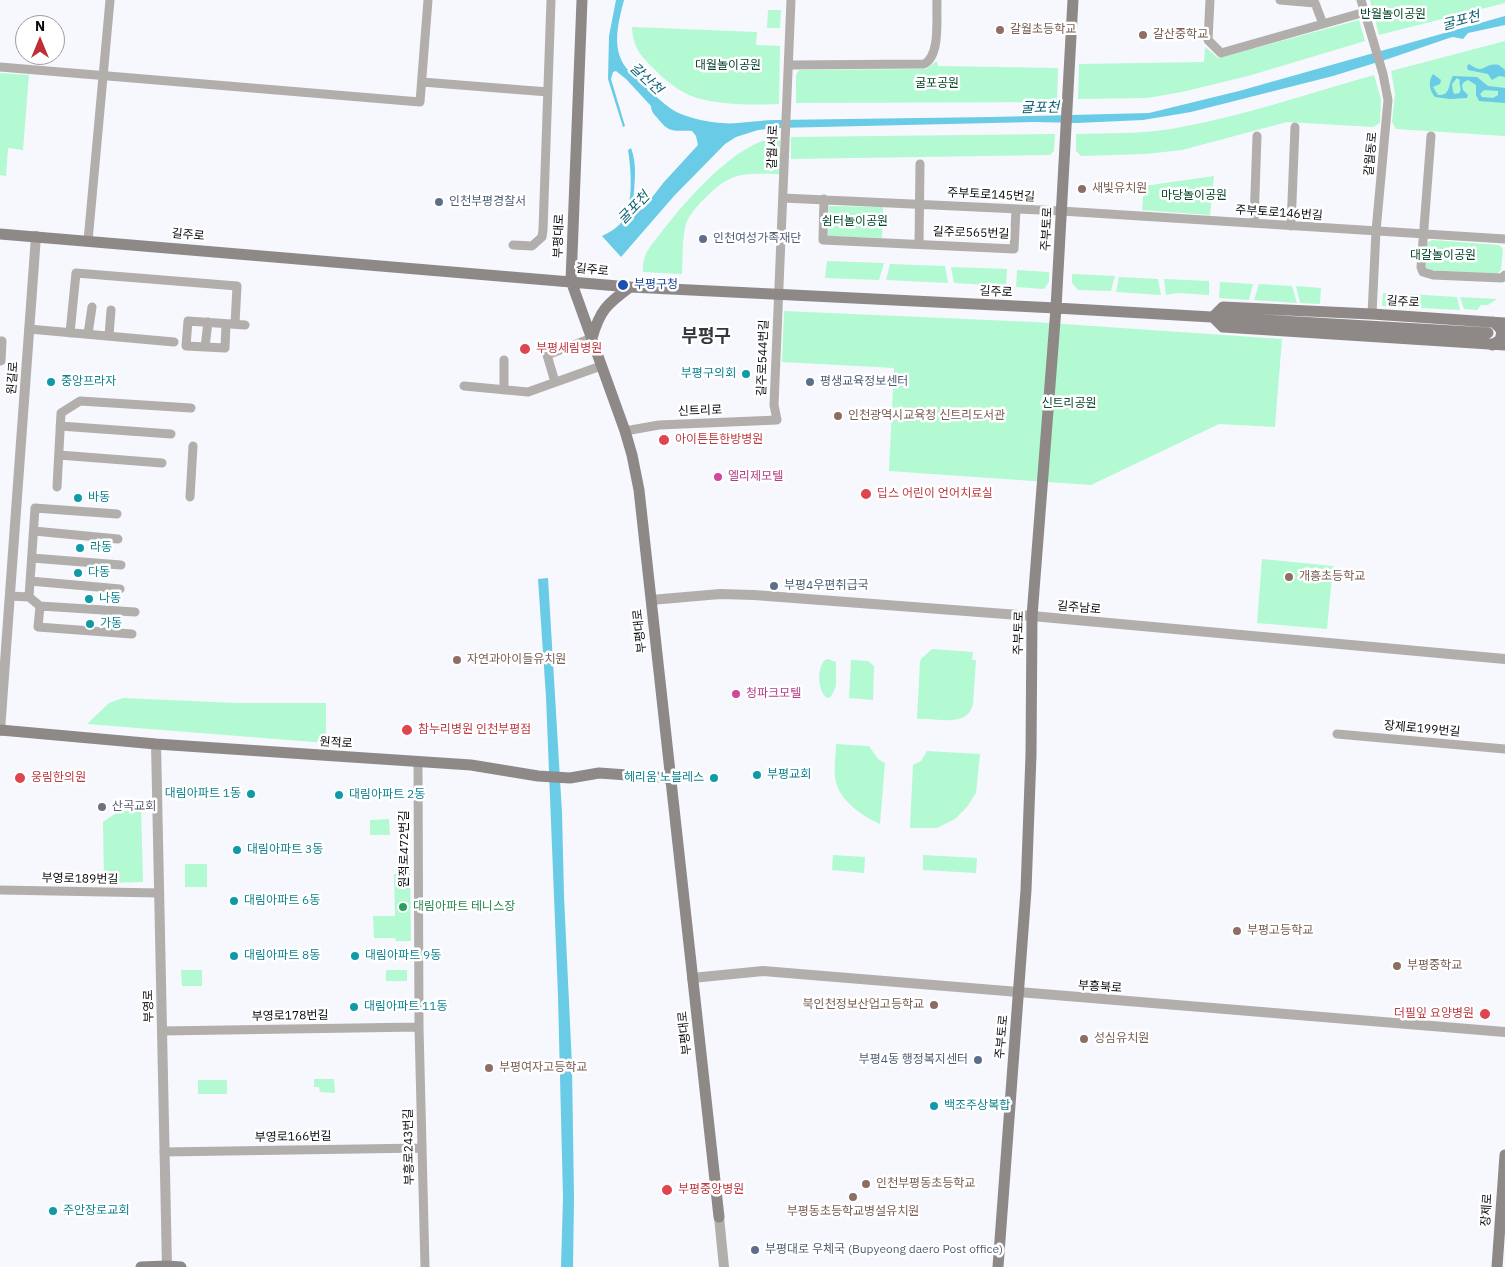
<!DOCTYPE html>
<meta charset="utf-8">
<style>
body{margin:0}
#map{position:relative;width:1505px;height:1267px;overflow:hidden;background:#f6f8fe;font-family:"IBM Plex Sans",sans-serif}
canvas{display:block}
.north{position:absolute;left:15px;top:15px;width:50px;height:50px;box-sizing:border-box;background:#fff;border:1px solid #9d9d9f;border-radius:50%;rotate:0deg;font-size:14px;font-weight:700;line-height:20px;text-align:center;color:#0a0b0e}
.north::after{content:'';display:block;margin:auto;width:18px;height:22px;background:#be2e34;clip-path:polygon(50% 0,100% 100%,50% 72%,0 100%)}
</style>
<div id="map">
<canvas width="1505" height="1267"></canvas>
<div class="north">N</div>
</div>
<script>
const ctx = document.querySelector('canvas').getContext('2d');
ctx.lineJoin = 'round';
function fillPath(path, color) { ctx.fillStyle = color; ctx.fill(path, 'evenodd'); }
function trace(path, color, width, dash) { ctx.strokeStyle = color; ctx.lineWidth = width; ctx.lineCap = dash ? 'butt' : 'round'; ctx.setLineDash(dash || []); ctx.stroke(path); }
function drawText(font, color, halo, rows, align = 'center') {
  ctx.font = font + ' "IBM Plex Sans","Noto Sans KR",sans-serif'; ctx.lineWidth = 5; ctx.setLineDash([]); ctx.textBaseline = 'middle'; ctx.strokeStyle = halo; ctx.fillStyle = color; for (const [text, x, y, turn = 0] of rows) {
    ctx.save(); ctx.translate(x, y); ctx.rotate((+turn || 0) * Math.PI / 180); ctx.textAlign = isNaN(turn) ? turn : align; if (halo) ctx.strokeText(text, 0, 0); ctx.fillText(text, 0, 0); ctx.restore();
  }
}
const green = new Path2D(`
 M1370,0H1505V3L1379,35Z
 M768,10H781L780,28H767Z
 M1359,20L1365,41L1248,76L1182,92L1147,98L1078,99L1079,64L1204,62L1205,47L1218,58Z
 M632,27L757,32L756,45L780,46L779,104C754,105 721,105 697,98C680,93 665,80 652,67C639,54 633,46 632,27Z
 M1505,41V136L1396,129L1392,122L1395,94L1391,71Z
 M937,61L938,66L1058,68L1057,102L796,103V75L799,70L926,69Z
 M0,73L29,75L23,150L8,148L6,176L0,175Z
 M1374,75L1381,99L1380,123L1373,127L1287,122L1182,150L1146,154L1081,156L1076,151V134C1108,133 1140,134 1171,129C1240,117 1307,94 1374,75Z
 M1055,134L1054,151L1050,155L791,159V137Z
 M780,139V174C738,173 731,172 701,202C694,210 687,217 685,228C682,242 683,259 682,274L643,272C643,268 643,263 644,260C646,250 654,242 660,234C684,203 721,160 757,143C764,140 772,139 780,139Z
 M1214,176L1210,215L1142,210L1144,186Z
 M829,206L883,207L882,238L828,236Z
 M1432,240L1499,245L1503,249L1501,270L1497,274L1428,270L1425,264L1427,243Z
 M827,261L884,263L879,280L825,278Z
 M890,264L945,266L948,283L886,280Z
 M951,267L1007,269L1006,286L954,283Z
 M1017,270L1049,272V282L1044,289L1016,287Z
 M1072,274L1115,276L1111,291L1078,290L1072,283Z
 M1119,277L1158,279L1161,295L1116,292Z
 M1164,279L1209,281V295L1177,293L1166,295Z
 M1220,282L1253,284L1249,300L1219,298Z
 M1259,284L1292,286L1297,303L1254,300Z
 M1296,286L1321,288L1320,304L1300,303Z
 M1383,293L1404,294L1401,307L1382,306Z
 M1408,294L1457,297L1460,310L1404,307Z
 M1460,297L1497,299L1488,305H1481L1477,310L1464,309Z
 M784,311L1034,322L1282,339L1275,427L1219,424L1091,485L889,471L894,368L782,362Z
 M1262,559L1333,566L1327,629L1257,623Z
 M932,649L973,652L972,660H976L973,704C967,729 936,717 917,719L920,662L921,659Z
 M828,659L836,662V686L831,697L827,698C818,691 816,669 825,660Z
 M851,660L868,661L874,666L873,700L849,698Z
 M123,698L236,703H326V743L87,724L109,703Z
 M836,744L869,746L878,759L885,763L880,824C864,817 845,804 838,788C832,775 836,757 836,744Z
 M927,751L980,754L976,793L967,807L955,819L937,828H910L913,765L921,761Z
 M141,808L143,882L104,883L103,822L116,813Z
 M389,819L390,835H370V820Z
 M833,855L865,857L864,873L832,870Z
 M923,855L977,858L976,873L923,870Z
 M185,864H207V887H185Z
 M410,873L411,941H396L395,938H374L373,916H395L394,874Z
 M181,970H202V986H182Z
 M386,970H407V981H386Z
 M314,1079H334L335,1093L320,1092L319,1087H314Z
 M198,1080H227V1094H198Z`);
const water = new Path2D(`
 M616,0H624C618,24 610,51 629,71C642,83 655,97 670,108C685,119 719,125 738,123C751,122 764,120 777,120L992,117L1149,113L1239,91L1505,16V25L1468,33L1463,39L1453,37L1449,38L1391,58L1333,76L1191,112L1143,120L1077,123L1035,122L777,128L758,130L736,137L725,144L674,196L621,257L602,236C610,232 618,228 623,220C634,203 631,168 628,150L631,148C638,166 634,186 633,204L635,208L639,210L643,209L664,182L698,145L696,136L692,131C675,130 670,134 659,120C655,115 651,112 651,106L626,79L616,71L613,72L611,79L625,126L623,127L608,79L609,36Z
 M1469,64C1486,76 1482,62 1499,65L1505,70V77L1499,76L1492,80L1488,74L1468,70L1467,66Z
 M1433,74L1441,80L1440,84L1433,87L1438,95C1451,96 1448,84 1453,76L1477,77L1488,86L1505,88V103L1479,101L1476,95V85L1468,80L1464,82L1462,85L1463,90L1468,95L1467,98L1450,99L1435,97C1429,90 1428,81 1433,74ZM1457,78L1460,80C1458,85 1463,89 1459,93L1455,94L1453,92L1452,84ZM1484,90L1498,91V95L1493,98L1482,97L1480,94Z
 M548,578L562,813L564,896L572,1066L574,1198L573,1267H561L563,1198L558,996L546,697L538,579Z`);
const minor = new Path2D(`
 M1210,0L1208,40L1221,53L1365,12
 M1280,0L1315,3L1323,24
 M1361,0L1383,74L1388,100L1376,231L1372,314
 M789,65L924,64C941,56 936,17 937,0
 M0,67L420,102L428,0
 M422,82L548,92
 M1431,136L1421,267L1423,272L1433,275L1502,278L1505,275
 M783,198L1061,211L1505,239
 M824,199L823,240L1014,249L1016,209
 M1254,223L1257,136
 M1291,226L1295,127
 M88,241L110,0
 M919,244L920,164
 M513,245L532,246L542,237L543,230L551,0
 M226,324L225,348L186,346L188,321L245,325
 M29,329L174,342
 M70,333L76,273L237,286L235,324
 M88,334L92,307
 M109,336L111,310
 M0,341H2L1,361
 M205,347L208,322
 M504,360V390
 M555,382L547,355L592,338
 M464,386L528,392L601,366
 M60,426L171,434
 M625,431L659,425L777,420L774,405L791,0
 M59,455L162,463
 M57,487L61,413L80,401L191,408
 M190,497L193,446
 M34,531L118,539
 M32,558L121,565
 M30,581L120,589
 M10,596L29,597L40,606L38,627L132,634
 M29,597L35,508L117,514
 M40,606L135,612
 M1337,734L1505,749
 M418,762L419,1027L425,1267
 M0,890L159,893
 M162,1031L419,1027
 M164,1152L422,1148`);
const tertiary = new Path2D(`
 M651,600L720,594L754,595L1032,616L1505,659
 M0,731L36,236
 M156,744L167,1267
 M692,978L763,971L1505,1032
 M719,1217L724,1267`);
const secondary = new Path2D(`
 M582,0L571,281L625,431L632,455L639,490L719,1217
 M0,234L630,287L1056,308L1488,333
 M1213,317L1223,307L1372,314L1505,323
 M1213,317L1223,327L1505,345
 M592,338C600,310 607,304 630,287
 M1492,345L1500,340L1502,332L1499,327L1493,322
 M0,730L156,744L471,765L538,776L570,778L599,773L670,778
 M141,1267L167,1266L181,1267
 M998,1267L1026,890L1031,755L1032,616L1056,308L1073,0
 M1497,1267L1505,1155`);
const markers = [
 [1000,30,5,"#8d6e63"],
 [1143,35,5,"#8d6e63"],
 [1082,189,5,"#8d6e63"],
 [439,202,5,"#5c6f8a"],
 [703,239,5,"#5c6f8a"],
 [623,285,6,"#1a4fb4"],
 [525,349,6,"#e0444e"],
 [746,374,5,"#0f9aa8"],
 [51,382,5,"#0f9aa8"],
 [810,382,5,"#5c6f8a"],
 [838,416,5,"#8d6e63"],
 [664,440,6,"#e0444e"],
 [718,477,5,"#d1479c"],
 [866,494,6,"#e0444e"],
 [78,498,5,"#0f9aa8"],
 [80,548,5,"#0f9aa8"],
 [78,573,5,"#0f9aa8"],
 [1289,577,5,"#8d6e63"],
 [774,586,5,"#5c6f8a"],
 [89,599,5,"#0f9aa8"],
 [90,624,5,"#0f9aa8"],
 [457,660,5,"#8d6e63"],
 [736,694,5,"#d1479c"],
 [407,730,6,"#e0444e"],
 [757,775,5,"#0f9aa8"],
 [20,778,6,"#e0444e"],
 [714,778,5,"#0f9aa8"],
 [251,794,5,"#0f9aa8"],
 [339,795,5,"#0f9aa8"],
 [102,807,5,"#6b7280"],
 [237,850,5,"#0f9aa8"],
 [234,901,5,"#0f9aa8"],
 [403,907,5,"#2e9e5b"],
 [1237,931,5,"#8d6e63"],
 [234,956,5,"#0f9aa8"],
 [355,956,5,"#0f9aa8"],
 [1397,966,5,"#8d6e63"],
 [934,1005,5,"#8d6e63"],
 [354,1007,5,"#0f9aa8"],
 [1485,1014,6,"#e0444e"],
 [1084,1039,5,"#8d6e63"],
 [978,1060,5,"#5c6f8a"],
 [489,1068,5,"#8d6e63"],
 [934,1106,5,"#0f9aa8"],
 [866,1184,5,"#8d6e63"],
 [667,1190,6,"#e0444e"],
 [853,1197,5,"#8d6e63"],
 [53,1211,5,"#0f9aa8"],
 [755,1250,5,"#5c6f8a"]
];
const parkNames = [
 ["반월놀이공원",1393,15],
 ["대월놀이공원",728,66],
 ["굴포공원",937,84],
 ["마당놀이공원",1194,196],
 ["쉼터놀이공원",855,222],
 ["대갈놀이공원",1443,256],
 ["신트리공원",1069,404]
];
const educationNames = [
 ["갈월초등학교",1010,30],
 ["갈산중학교",1153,35],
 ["새빛유치원",1092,189],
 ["인천광역시교육청 신트리도서관",848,416],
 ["개흥초등학교",1299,577],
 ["자연과아이들유치원",467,660],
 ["부평고등학교",1247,931],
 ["부평중학교",1407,966],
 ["북인천정보산업고등학교",924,1005,"right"],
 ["성심유치원",1094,1039],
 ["부평여자고등학교",499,1068],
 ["인천부평동초등학교",876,1184],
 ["부평동초등학교병설유치원",853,1212,"center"]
];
const streetNames = [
 ["갈월서로",773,147,-88],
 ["갈월동로",1371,154,-85],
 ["주부토로145번길",991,195,3],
 ["주부토로146번길",1279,213,4],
 ["주부토로",1047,229,-87],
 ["길주로565번길",971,233,2],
 ["길주로",188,235,5],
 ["부평대로",559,236,-88],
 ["길주로",592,270,6],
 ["길주로",996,292,3],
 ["길주로",1403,302,4],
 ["길주로544번길",763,358,-88],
 ["원길로",13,378,-86],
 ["신트리로",700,411,-2],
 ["길주남로",1079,608,5],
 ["부평대로",640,631,-96],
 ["주부토로",1019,633,-89],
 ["장제로199번길",1422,729,5],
 ["원적로",336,743,4],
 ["원적로472번길",405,849,-90],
 ["부영로189번길",80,879,1],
 ["부흥북로",1100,987,4],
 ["부영로",149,1006,-91],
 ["부영로178번길",290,1016,-1],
 ["부평대로",685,1033,-96],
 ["주부토로",1002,1037,-85],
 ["부영로166번길",293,1137,-1],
 ["부흥로243번길",409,1147,-91],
 ["장제로",1487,1210,-86]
];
const serviceNames = [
 ["인천부평경찰서",449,202],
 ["인천여성가족재단",713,239],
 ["평생교육정보센터",820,382],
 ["부평4우편취급국",784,586],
 ["부평4동 행정복지센터",968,1060,"right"],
 ["부평대로 우체국 (Bupyeong daero Post office)",765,1250]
];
const transitNames = [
 ["부평구청",634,285]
];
const healthNames = [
 ["부평세림병원",536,349],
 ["아이튼튼한방병원",675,440],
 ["딥스 어린이 언어치료실",877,494],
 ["참누리병원 인천부평점",418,730],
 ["웅림한의원",31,778],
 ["더필잎 요양병원",1474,1014,"right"],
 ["부평중앙병원",678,1190]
];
const cultureNames = [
 ["부평구의회",736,374,"right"],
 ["중앙프라자",61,382],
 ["바동",88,498],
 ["라동",90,548],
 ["다동",88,573],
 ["나동",99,599],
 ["가동",100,624],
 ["부평교회",767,775],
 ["헤리움 노블레스",704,778,"right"],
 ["대림아파트 1동",241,794,"right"],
 ["대림아파트 2동",349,795],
 ["대림아파트 3동",247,850],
 ["대림아파트 6동",244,901],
 ["대림아파트 8동",244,956],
 ["대림아파트 9동",365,956],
 ["대림아파트 11동",364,1007],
 ["백조주상복합",944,1106],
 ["주안장로교회",63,1211]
];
const hotelNames = [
 ["엘리제모텔",728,477],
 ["청파크모텔",746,694]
];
const worshipNames = [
 ["산곡교회",112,807]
];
const leisureNames = [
 ["대림아파트 테니스장",413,907]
];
const waterNames = [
 ["굴포천",1461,21,-15],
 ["갈산천",646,79,43],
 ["굴포천",1040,108,-1],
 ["굴포천",634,208,-46]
];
const districtNames = [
 ["부평구",706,337]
];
fillPath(green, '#b3f9d2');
fillPath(water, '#69cbe5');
trace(minor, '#b1aeac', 9);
trace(tertiary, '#b1aeac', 10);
trace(secondary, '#8e8987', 11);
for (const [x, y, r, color] of markers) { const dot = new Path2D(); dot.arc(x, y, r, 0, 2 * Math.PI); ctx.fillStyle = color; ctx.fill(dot); trace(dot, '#fff', 2); }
drawText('12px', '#07482e', '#fff', parkNames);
drawText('12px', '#785e54', '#fff', educationNames, 'left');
drawText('12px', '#0a0b0e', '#fff', streetNames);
drawText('12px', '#4e5e75', '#fff', serviceNames, 'left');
drawText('12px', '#164399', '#fff', transitNames, 'left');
drawText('12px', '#be3a42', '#fff', healthNames, 'left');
drawText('12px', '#0d838f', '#fff', cultureNames, 'left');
drawText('12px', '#b23c85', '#fff', hotelNames, 'left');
drawText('12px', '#5b616d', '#fff', worshipNames, 'left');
drawText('12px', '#27864d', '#fff', leisureNames, 'left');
drawText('italic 14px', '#0e6173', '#fff', waterNames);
drawText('bold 18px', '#36383e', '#fff', districtNames);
</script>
